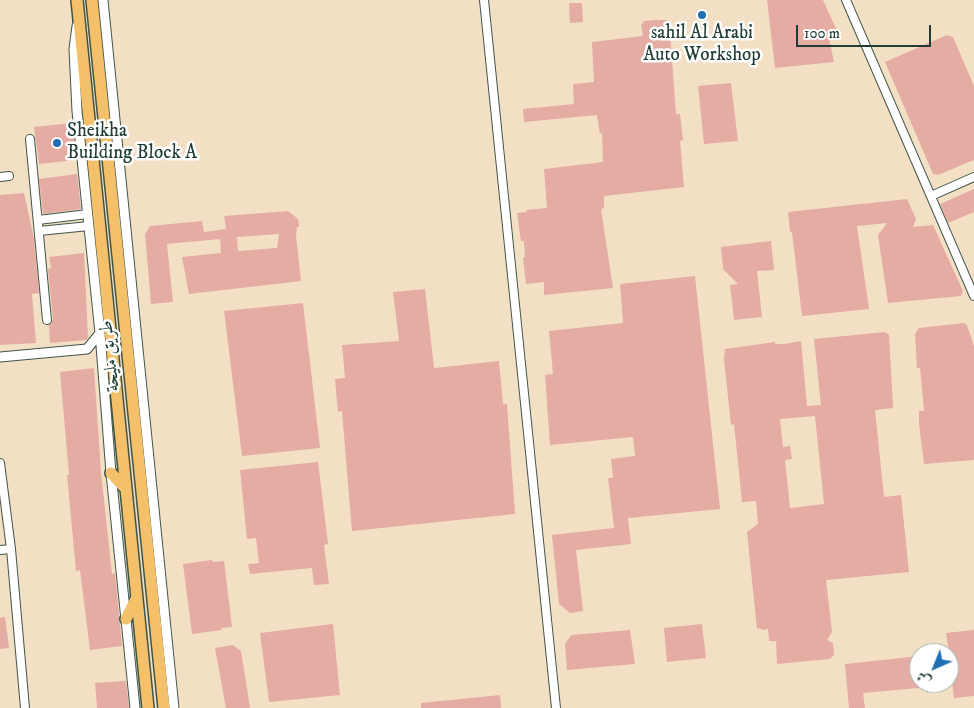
<!DOCTYPE html>
<meta charset="utf-8">
<style>
body{margin:0}
#map{position:relative;width:974px;height:708px;overflow:hidden;background:#f3e0c4;font-family:"IM FELL DW Pica",Amiri,serif}
canvas{display:block}
.north{position:absolute;left:909px;top:643px;width:50px;height:50px;box-sizing:border-box;background:#fff;border:1px solid #a5b1ae;border-radius:50%;rotate:224deg;font-size:14px;font-weight:700;line-height:20px;text-align:center;color:#1f3d34}
.north::after{content:'';display:block;margin:auto;width:18px;height:22px;background:#1f6fb2;clip-path:polygon(50% 0,100% 100%,50% 72%,0 100%)}
.scale{position:absolute;left:796px;top:25px;width:135px;height:22px;box-sizing:border-box;border:2px solid #1f3d34;border-top:0;padding-left:6px;font-size:15px;line-height:18px;white-space:nowrap;color:#1f3d34;-webkit-text-stroke:4px #fff;paint-order:stroke}
</style>
<div id="map">
<canvas width="974" height="708"></canvas>
<div class="north">ش</div>
<div class="scale">100 m</div>
</div>
<script>
const ctx = document.querySelector('canvas').getContext('2d');
ctx.lineJoin = 'round';
function fillPath(path, color) { ctx.fillStyle = color; ctx.fill(path, 'evenodd'); }
function trace(path, color, width, dash) { ctx.strokeStyle = color; ctx.lineWidth = width; ctx.lineCap = dash ? 'butt' : 'round'; ctx.setLineDash(dash || []); ctx.stroke(path); }
function drawText(font, color, halo, rows, align = 'center') {
  ctx.font = font + ' "IM FELL DW Pica",Amiri,serif'; ctx.lineWidth = 5; ctx.setLineDash([]); ctx.textBaseline = 'middle'; ctx.strokeStyle = halo; ctx.fillStyle = color; for (const [text, x, y, turn = 0] of rows) {
    ctx.save(); ctx.translate(x, y); ctx.rotate((+turn || 0) * Math.PI / 180); ctx.textAlign = isNaN(turn) ? turn : align; if (halo) ctx.strokeText(text, 0, 0); ctx.fillText(text, 0, 0); ctx.restore();
  }
}
const building = new Path2D(`
 M767,0H823L838,33H828L834,62L775,68Z
 M569,3H582L583,22L570,23Z
 M655,20H669L676,114H680L683,140L680,141L684,187L604,196V208L601,209L613,288L544,295V282L526,284L523,258L525,257L524,241H521L517,213L527,212L526,210L547,208L544,169L603,162L602,133L600,134L597,115L524,122L523,109L574,104L573,84L594,82L592,42L643,36L641,24L644,23L643,21Z
 M947,35L953,37L974,86V160L938,175L933,174L885,62Z
 M731,83L738,141L704,144L698,86Z
 M72,123L76,160L39,164L34,127Z
 M77,174L81,209L43,214L39,179Z
 M974,189V212L948,223L940,204Z
 M24,193L34,239L39,293L32,294L36,343L0,345V195Z
 M907,199L916,219L913,227L933,225L963,291L961,296L888,303L878,235L887,223L857,226L869,309L802,316L792,232H790L788,212Z
 M288,211L298,219L299,227H297L296,235L301,281L189,294L182,257L221,253L220,239L167,244L173,302L151,304L145,234L150,226L202,221L204,232L226,229L224,216ZM279,234L277,248L238,251L237,237Z
 M771,241L774,270L757,271L762,317L734,320L730,285L738,284L723,269L721,247Z
 M84,253L88,338L86,340L50,343L49,325L53,319L48,269L51,268L49,257Z
 M695,276L720,509L628,518L631,544L576,550L583,611L570,613L559,604L552,535L614,528L608,478H613L611,459L635,456L633,437L550,445L545,375L553,374L549,331L623,323L620,284Z
 M425,289L434,368L499,361L503,404H507L515,514L352,531L342,411L338,412L335,379L345,378L342,345L399,341L393,292Z
 M303,303L320,448L242,456L224,311Z
 M964,323L967,325L974,346V460L924,464L919,424V411H924L920,368H917L915,334L919,328Z
 M885,332L889,335L893,408L875,410L884,497L901,495L909,572L826,580L832,632L827,640L833,643L834,655L830,659L777,664L776,641H769L768,629L763,630L760,628L757,629L747,532L758,524L756,501L742,502L734,424L731,425L724,359L725,349L775,342V344H784L801,341L807,406L821,405L814,339ZM815,416L824,504L790,508L785,460L792,459L790,446L783,447L780,419Z
 M94,368L101,472L112,574L115,573L122,646L90,650L80,570L76,571L67,475H69L60,372Z
 M318,462L328,544L324,545L329,584L314,585L312,568L250,574L248,564L259,563L256,538L247,539L240,470Z
 M212,560L213,562L224,561L232,627L221,628L222,630L192,634L183,564Z
 M5,617L9,648L0,649V618Z
 M333,624L340,695L269,702L260,633Z
 M702,624L706,658L667,662L664,628Z
 M630,630L635,664L567,670L565,644L571,635Z
 M974,630V696L954,698L952,681H949V653L946,633Z
 M233,645L241,651L250,708H226L215,648Z
 M919,656V688L863,693L865,708H849L845,664Z
 M126,681L129,708H97L95,683Z
 M500,695L501,708H421V703Z`);
const minor = new Path2D(`
 M484,0L556,708
 M846,0L974,296
 M30,139L47,320
 M0,177L9,176
 M931,196L974,177
 M38,220L88,214
 M39,231L89,226
 M0,463L11,549L25,708
 M0,550L11,549`);
const tertiary = new Path2D(`
 M103,0L174,708
 M77,26L74,49L77,111L100,333L111,473L135,708
 M0,357L87,349L100,333`);
const primary = new Path2D(`
 M77,0L148,708
 M92,0L164,708
 M111,473L124,487
 M126,619L136,599`);
const markers = [
 [702,15,5,"#1f6fb2"],
 [57,143,5,"#1f6fb2"]
];
const poiNames = [
 ["sahil Al Arabi",702,34],
 ["Auto Workshop",702,56],
 ["Sheikha",67,132,"left"],
 ["Building Block A",67,154,"left"]
];
const streetNames = [
 ["طريق مليحة",111,356,-96]
];
fillPath(building, '#e4aca3');
trace(minor, '#3f554a', 10);
trace(tertiary, '#3f554a', 11);
trace(primary, '#3f554a', 14);
trace(minor, '#fff', 8);
trace(tertiary, '#fff', 9);
trace(primary, '#f4c16a', 11);
for (const [x, y, r, color] of markers) { const dot = new Path2D(); dot.arc(x, y, r, 0, 2 * Math.PI); ctx.fillStyle = color; ctx.fill(dot); trace(dot, '#fff', 2); }
drawText('19px', '#1f3d34', '#fff', poiNames);
drawText('19px', '#1f3d34', '#fff', streetNames);
</script>
